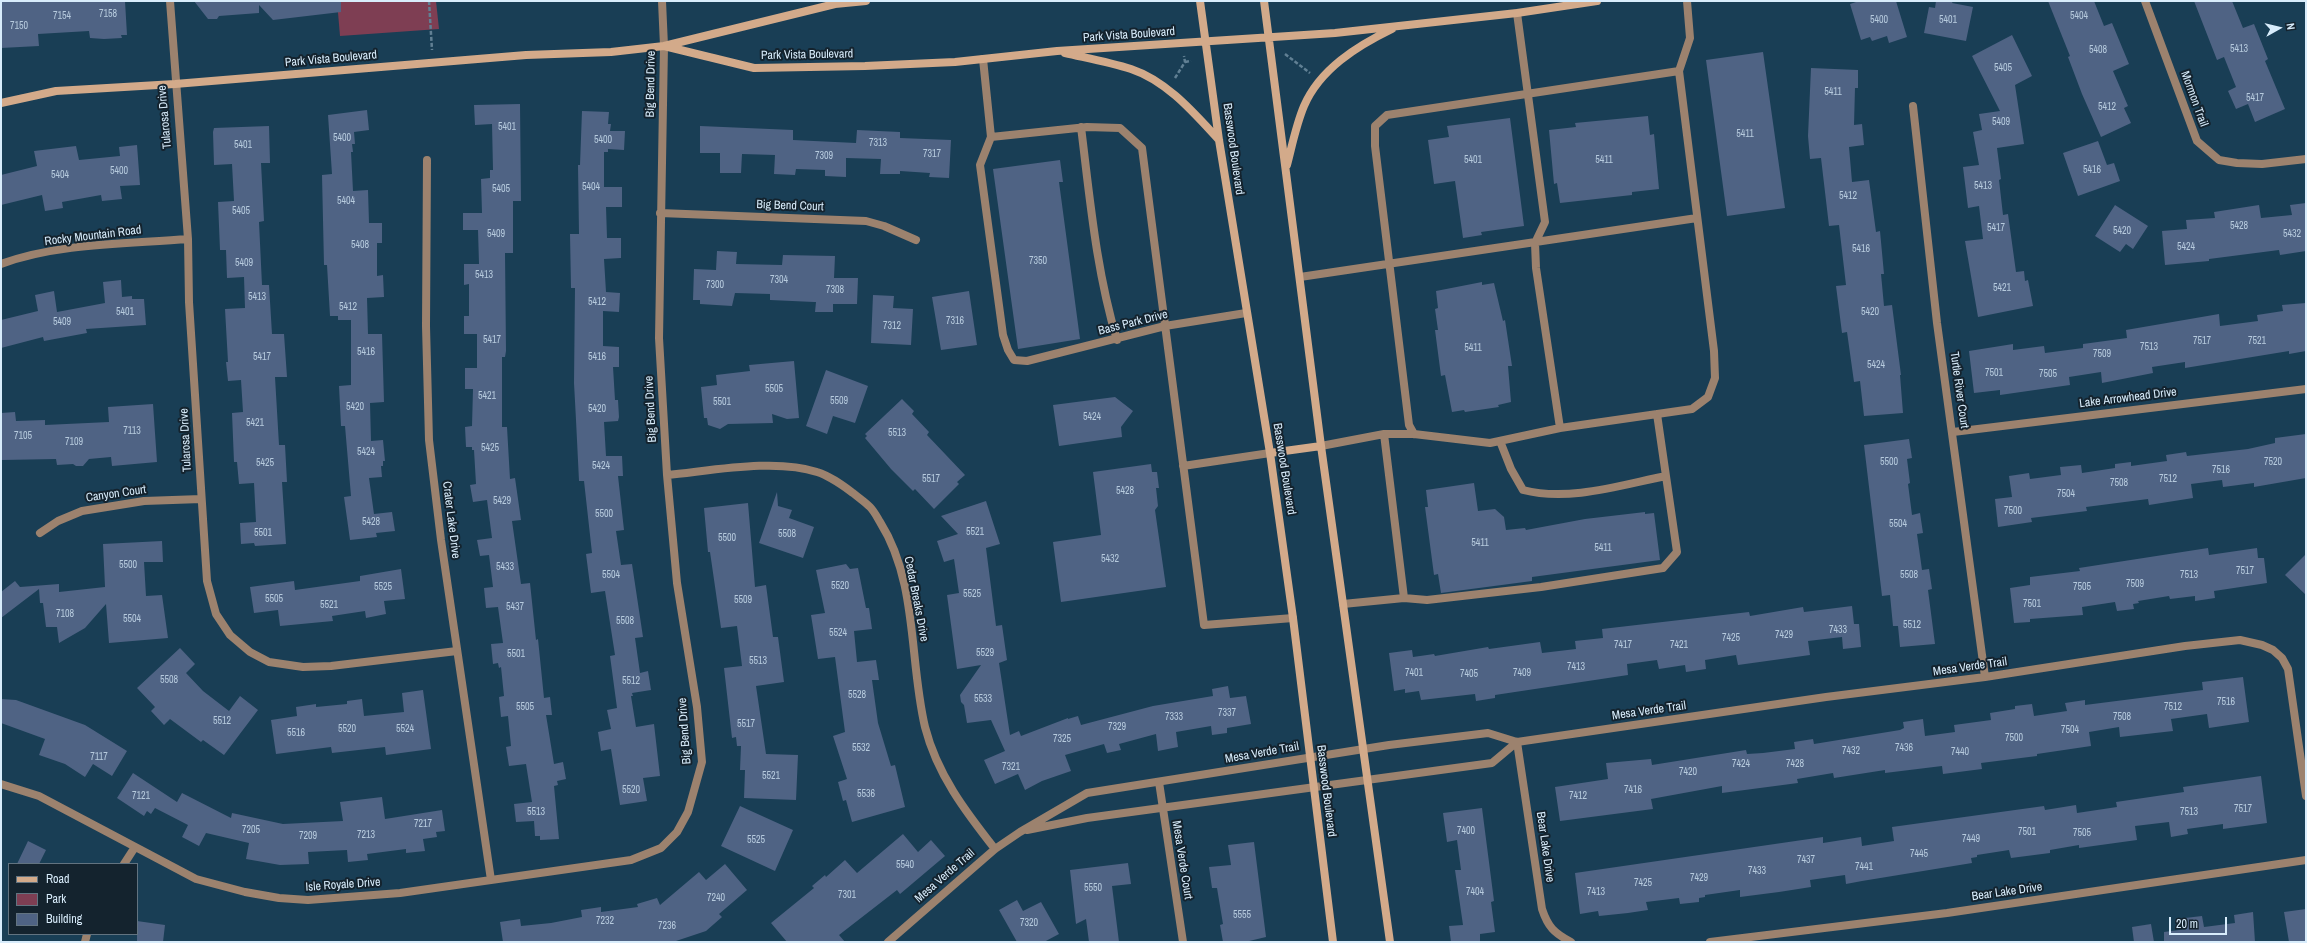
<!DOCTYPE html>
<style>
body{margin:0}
#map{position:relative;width:2307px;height:943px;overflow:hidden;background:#193e55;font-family:"Archivo Narrow",sans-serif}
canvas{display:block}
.frame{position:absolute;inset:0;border:2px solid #d8ecfb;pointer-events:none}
.legend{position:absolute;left:8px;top:863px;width:130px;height:72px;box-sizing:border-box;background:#14232e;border:1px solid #627380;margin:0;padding:5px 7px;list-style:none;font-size:12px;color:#d8ecfb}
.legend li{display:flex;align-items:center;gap:8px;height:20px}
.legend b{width:20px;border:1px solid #627380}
.north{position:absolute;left:2259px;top:8px;width:40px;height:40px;-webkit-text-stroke:3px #14232e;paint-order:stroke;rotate:82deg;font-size:11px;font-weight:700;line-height:16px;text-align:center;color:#d8ecfb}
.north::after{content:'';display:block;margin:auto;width:14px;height:18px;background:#d8ecfb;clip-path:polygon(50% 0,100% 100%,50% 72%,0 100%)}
.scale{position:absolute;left:2169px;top:917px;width:58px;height:18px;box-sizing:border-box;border:2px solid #d8ecfb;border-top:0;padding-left:5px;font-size:12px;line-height:14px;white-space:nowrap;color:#d8ecfb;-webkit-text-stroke:3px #14232e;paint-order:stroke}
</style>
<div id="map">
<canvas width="2307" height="943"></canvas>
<div class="frame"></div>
<ul class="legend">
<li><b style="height:5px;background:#d3aa8a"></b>Road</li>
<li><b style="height:11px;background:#7e3e53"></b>Park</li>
<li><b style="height:11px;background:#4f6384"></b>Building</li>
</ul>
<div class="north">N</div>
<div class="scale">20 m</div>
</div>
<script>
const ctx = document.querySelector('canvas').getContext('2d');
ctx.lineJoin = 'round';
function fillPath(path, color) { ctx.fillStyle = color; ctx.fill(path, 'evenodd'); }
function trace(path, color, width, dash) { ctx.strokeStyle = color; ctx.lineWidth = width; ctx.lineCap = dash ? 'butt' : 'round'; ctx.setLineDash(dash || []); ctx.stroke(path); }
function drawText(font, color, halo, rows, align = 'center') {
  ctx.font = font + ' "Archivo Narrow",sans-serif'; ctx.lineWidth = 4; ctx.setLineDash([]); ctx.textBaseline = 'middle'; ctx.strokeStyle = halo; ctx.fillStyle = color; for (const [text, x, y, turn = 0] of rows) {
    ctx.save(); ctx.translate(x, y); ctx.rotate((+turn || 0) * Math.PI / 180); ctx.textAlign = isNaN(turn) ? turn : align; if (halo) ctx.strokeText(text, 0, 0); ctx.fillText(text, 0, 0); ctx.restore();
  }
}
const green = new Path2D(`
 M337,1H436L439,29L340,36Z`);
const building = new Path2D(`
 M1,1H125L127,35H121L122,38L104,39L90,38L89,31L38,34L39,46L1,48Z
 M194,1H341V12L273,20L259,5V13L219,16L217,19H208Z
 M1859,1H1896L1907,37L1889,43L1887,36L1872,41L1870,37L1861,40L1850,4Z
 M1936,1H1953L1952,3L1973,7L1966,41L1924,33L1929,7L1935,8Z
 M2048,1H2094L2104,26L2112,23L2129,64L2113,71L2128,106L2124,108L2131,123L2101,137L2082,94L2068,57L2070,56Z
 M2194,1H2232L2243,28L2254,24L2268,59L2265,61L2285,109L2255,122L2248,104L2236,109L2228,91L2236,87L2224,57L2217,60Z
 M2012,35L2032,76L2015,85L2024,144L1997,148L2001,179L1999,180L2003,215L2008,214L2016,272L2024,271L2025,281L2028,280L2033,306L1978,317L1965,241L1983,239L1979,206L1968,208L1963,167L1979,165L1973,132L1982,130L1979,114L2000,111L1972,56Z
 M1763,52L1785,208L1727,216L1706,60Z
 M1811,68L1858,70V88H1855L1854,125L1862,124L1864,145L1849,147L1852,182L1869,180L1876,232L1880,231L1884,274H1881L1884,306L1892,305L1901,375H1900L1903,413L1864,416L1860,381L1854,382L1847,332L1842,333L1836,286L1846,285L1839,225L1829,226L1821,158L1810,159L1808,136Z
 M520,104L521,201H513V253H505L506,351L505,357H502V427H507L510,479L515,478L521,520L512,521L521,584L530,583L536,640L538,639L544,698L550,697L552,715H546L554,764L563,762L566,779L557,781L558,785L554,786L559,839L540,840V836H535L534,821L516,822L514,804L532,802L526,764L509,766L506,747L511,746L508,716L501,717L499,697L504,696L501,667L499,668L498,663L493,664L491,644L503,643L498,607L486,608L484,588L493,587L489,555L480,556L477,540L492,538L487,500L473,502L470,485L476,484L474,450H472V447H466L465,427L472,426L473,389H465V368H477V334H464V316H469V284L464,285V264H479L478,230H463V213H482L481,179L490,178V170H493L492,124L475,125L474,105Z
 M367,110L369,130L354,132L355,144H352L353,152H351L353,191L368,190L369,223H382V243H377V276L383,275L384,297L367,298L368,334H382L384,402L370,403L371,441L383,440L385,461H383V466H381L382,477L369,478L374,514L392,512L395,531L376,533L377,537L350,540L344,497L351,496L345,426H341L339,386L351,385V320H338V316H330L327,265H324L322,175L332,174L328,115Z
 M582,111L609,112L608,124H611L610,131H625L624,150L608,149V152H604V187H622V207H606L607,238H621V258L604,259L606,292L620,293L619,312L603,311V346L619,347V367H613L615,400H618L619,417L618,421L604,422L606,456H622L623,476H618L624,530L616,531L621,565L632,564L643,637L635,638L640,673L648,671L651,690L632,693L633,696H631L636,727L654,724L660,776L643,778L647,801L620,805L611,749L601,751L598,732L611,729L607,710L617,708L610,656L615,655L605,591L591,593L586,554L592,553L584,481H579L576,420L574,383L575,288H571L570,234H579L578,165H580Z
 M1648,116L1650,135L1654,134L1659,189L1632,192V195L1560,203L1557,183L1554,184L1549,130L1576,127L1575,123Z
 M1510,118L1524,226L1481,232L1482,235L1463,238L1455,181L1434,184L1428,140L1449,137L1447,126Z
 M269,126L270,163H261L264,221L259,222L262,285H269L272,334H284L287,377H275L279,445H285L287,482H282L286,544L255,546L254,543L241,544L240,523L256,522L254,483L239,484L237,462H234L232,413L243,412L241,380L228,381L226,362H228L225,309L245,308L244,277L227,278L226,250H220L218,202L234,201L232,164L214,165L213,132L214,128Z
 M700,126L793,130V140L856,143L857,130L900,132V138L951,140L949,178L929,177L930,173L900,171V174H880L881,159L846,158V177L825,176V170L796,169L795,175L774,174L775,155L742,154L741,173H720V153H700Z
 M2098,141L2107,165L2114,163L2120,181L2078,196L2063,153Z
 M137,145L140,185L120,186L122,199L102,201L101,195L62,202L63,208L45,211L42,195L1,205V175L37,166L34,151L76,146L79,160L120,156L119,147Z
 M1060,160L1063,182H1059L1080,339L1018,349L993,169Z
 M2306,203V251L2280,255L2279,250L2209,259V261L2165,265L2162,231L2187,229L2186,220L2215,218L2214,212L2259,205L2261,218L2292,215L2290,205Z
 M2115,205L2148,226L2133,249L2126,244L2120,252L2095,236Z
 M717,251L737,252L736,264L782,265L783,255L835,256L834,278H858L857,304H833V312H815L816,302H814L770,300V294L735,293L732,306L700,304V300H693L694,269L716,270Z
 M121,280L122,297L132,296V299H144L146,325L86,329L87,333L44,341L43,337L1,348V320L38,311L35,295L54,291L57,312L105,303L103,282Z
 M1482,282V285L1494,283L1503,321L1505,320L1512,366H1508L1511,402L1498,405L1499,407L1465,412L1464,410L1452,412L1445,375L1441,376L1435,330H1438L1435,309L1438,308L1436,291Z
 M969,291L977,345L941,350L932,297Z
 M873,295L894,296L893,308L913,309L911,345L871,343Z
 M2306,303V351L2289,354V351L2185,368V362L2152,367L2153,373L2102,383L2101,372L2069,377L2070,385L2000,395V390L1974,393L1969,351L2013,344V350L2044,346L2045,353L2083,348V344L2127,338L2126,330L2219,314L2220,326L2258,321L2257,315L2283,311L2282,305Z
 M794,361L799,418L787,419L772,414L773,423L728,424L720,429L708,425L707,418H704L701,387L717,385L716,375L750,371L749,365Z
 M826,370L868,386L855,423L833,416L827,434L806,426Z
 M1115,397L1133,411L1121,427L1122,437L1059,446L1053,405Z
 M902,399L914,411L912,414L929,432L927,435L965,475L957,482L959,484L934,509L915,489L913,491L891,469L865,438L867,436L865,434Z
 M153,404L157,462L112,466L111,457L89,459L83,466H76L73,464L57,465L56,459L2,460L1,413L15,412L16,421L45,420V425L109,422L108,407Z
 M2306,434V478L2254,487V483L2223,487L2222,480L2191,484L2193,498L2149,505L2148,499L2086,507L2087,511L2031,518L2032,522L1998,527L1995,499L2012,497L2009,476L2029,473L2030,479L2061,475L2060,467L2081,465L2082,473L2115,468V464L2131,462V466L2167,461L2166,455L2186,452L2187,456L2248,449L2275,443V438Z
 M1909,439L1912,458L1907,459L1910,483L1908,484L1912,515L1920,513L1923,533L1917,534L1922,570L1929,569L1932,589L1928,590L1935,644L1900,647L1898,626H1893L1890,595L1882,596L1864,445Z
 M1151,464L1152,472H1157L1159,488H1156L1158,506L1155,510L1166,587L1061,602L1053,542L1101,535L1093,472Z
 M1474,483L1478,511L1495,509L1504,517L1506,530L1525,528L1526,530L1585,519L1645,512V514L1654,513L1660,560L1532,577V581L1441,593L1438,574L1434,575L1425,507H1428L1426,490Z
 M777,492L778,506L792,510L789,518L814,527L803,558L759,543Z
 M986,501L1000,544L986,548L996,626L1002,625L1007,660L999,663L1010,735L1019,731L1021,736L1068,718V719L1078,716L1081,725L1153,706L1213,696L1212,689L1228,686L1230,698L1246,696L1251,724L1227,728V733L1212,735L1211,726L1176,732L1178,747L1158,751L1156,734L1119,744L1121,750L1107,753L1104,744L1065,755L1071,771L1042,781L1025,790L1018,774L995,784L984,760L1005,751L991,720L967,723L964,705L961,702L960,695L981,665L957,669L947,595L959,593L954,559L944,562L937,541L958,534L941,516Z
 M748,503L755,587L766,585L773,637H778L784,682L756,686L766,754L798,755L796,800L744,798L745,770H740L741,746H737L736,737L732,738L724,668L742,666L737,626L721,628L710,552H708L704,508Z
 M162,541L163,562H144L146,596L162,595L168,638L109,643L106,604L85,628L59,643L57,627H46L43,603H40L39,589L1,618V592L15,581L20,587L59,584V592L105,587L103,544Z
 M2208,548L2209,555L2257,548L2258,558H2264L2267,583L2214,591L2215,598L2195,601V596L2170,599L2169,596L2138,601L2139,603L2133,604L2134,609L2117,611L2115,602L2082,607L2083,615L2030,619V622L2014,623L2010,588L2030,585V577L2080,571L2079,568Z
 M2306,554V595L2285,575Z
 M846,564L850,569L858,568L866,608H869L872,629L854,631L857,662L876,660L879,680H872L878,723L891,766L895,765L905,807L852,822L846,800L843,801L838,782L847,779L833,736L845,732L835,657L818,659L811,615L825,613L816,570Z
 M401,569L405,599L384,601L386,614L366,618L365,611L332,616L333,621L280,626L278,610L254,613L250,587L294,581L295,590L360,581V576Z
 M1852,606L1854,624H1859L1861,647L1843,649L1842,637L1808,641L1810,655L1738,665L1736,655L1705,660L1706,669L1686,672L1685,665L1659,669L1657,660L1627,664L1628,675L1495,695V698L1476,701L1475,694L1421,700L1419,691L1405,693V689L1394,691L1389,653L1412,650L1413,657L1434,654L1435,656L1488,647L1489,649L1540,642L1542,653L1576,649L1575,641L1603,638L1602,629L1749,612L1750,616L1803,607L1804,612Z
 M180,648L195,664L186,673L203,691L229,711L240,696L258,710L224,755L203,740L201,742L170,719L164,725L151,711L155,707L137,688Z
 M2243,677L2249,722L2209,728L2207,714L2171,719L2173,731L2120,737L2119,727L2089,732L2091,746L2037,754V756L1981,763L1982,769L1943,774L1942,766L1885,773V770L1834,778L1833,773L1797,779L1798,783L1722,793V786L1651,799L1653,809L1560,821L1555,787L1608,779L1606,763L1651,759L1652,765L1746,750L1747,754L1763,753L1795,749L1794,742L1813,739L1814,744L1900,730L1904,728L1903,722L1923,719L1925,736L1955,732L1954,725L1991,720L1990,713L2015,709V706L2032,704L2034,716L2067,711L2065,703L2085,700V705L2203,690L2202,682Z
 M423,690L431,749L386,755L385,747L332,753L331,747L276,754L271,720L297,716L296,707L316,704V707L347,704V701L362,699L364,716L404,712L402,693Z
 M1,699L16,700L85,725L127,751L112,776L93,764L85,777L65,764L39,755L45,739L1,723Z
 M133,773L177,802L182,793L231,818L232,813L283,824L343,821L340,802L382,797L385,819L442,810L445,831L436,832L437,837L423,839L425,851L406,853V849L367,854L368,860L348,862L347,850L308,852L309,864L280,865L246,859L249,843L206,833L199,846L182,837L188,825L155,808L151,814L147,811L144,816L117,798Z
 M2261,776L2267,823L2223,829V824L2187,829L2188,834L2171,837L2169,822L2135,826L2137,840L2079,848V845L2050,850V853L2011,858L2009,850L1977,855V857L1971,858L1972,863L1862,881L1846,884L1845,875L1810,880L1811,887L1779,892L1740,897V890L1705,895V897L1699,898V902L1680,904L1679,898L1646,902L1648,910L1628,913L1599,916L1598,911L1580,914L1575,873L1823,837V843L1861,837L1862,846L1894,841L1892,827L2044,806L2045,810L2076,805L2077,813L2117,807L2116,802L2184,792L2183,787Z
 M740,806L793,830L775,871L721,846Z
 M1482,808L1494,901L1491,902L1495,932L1480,934V942H1451L1449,926L1463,925L1455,870H1461L1457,840L1447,842L1443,813Z
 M903,834L918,852L931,840L945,856L900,894L897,890L839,935L845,942H787L771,923L814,888L812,886L825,875L826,877L845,860L857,873Z
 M28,841L46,850L39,864H17Z
 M1254,842L1266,937L1245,942H1223L1220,925L1223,924L1217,888H1212L1209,867L1231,865L1228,845Z
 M1128,863L1131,884L1112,886L1119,942H1089L1086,919L1076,924L1070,870Z
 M725,864L747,890L719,914L722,917L706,931L673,942H503L500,922L520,919L521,926L551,923L582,917L581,910L601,907V912L638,907L637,904L657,898L660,905L699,872L706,880Z
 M1017,900L1023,911L1041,902L1059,934L1044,942H1017L999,910Z
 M2306,909V942H2289L2284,912Z
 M2253,912L2255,942H2164V932L2187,929L2185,918L2202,916L2204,927L2235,923L2234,915Z
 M137,921L165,925L163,942H137Z
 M2151,924L2154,942H2134L2132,927Z`);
const path = new Path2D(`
 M429,1L432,50
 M1285,54L1310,73
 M1185,62L1191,61
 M1175,78L1185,62L1184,56`);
const lane = new Path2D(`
 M1517,13L1545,222L1535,243L1536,268L1560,428
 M983,59L991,137L1087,127L1120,128L1142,148L1204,625L1293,618
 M1081,127C1090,199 1096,270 1117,340
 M991,137L980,165L1003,335L1008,350L1014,360L1027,361L1165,326L1246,313
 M1300,277L1697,218
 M1414,434L1409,425L1375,146V126L1387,115L1679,71
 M1500,441L1511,469L1523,490C1569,502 1621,485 1666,476
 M1321,446L1384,434H1414L1490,443L1560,428L1692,409L1708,397L1715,378L1714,351L1679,71L1690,38L1687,1
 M1183,466L1270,453
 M1404,598L1427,600L1541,587L1663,568L1677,552L1657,414
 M1343,604L1404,598L1384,434`);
const street = new Path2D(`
 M170,1L188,239L189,302L207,581L216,614L230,635L250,652L269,662L303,667L331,666L457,651
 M2145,1L2197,141L2219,160L2237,163L2262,164L2306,159
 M1913,106L1937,323L1985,677
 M427,160L426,326L429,440L441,540L491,880
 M660,213L866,221L884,226L916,240
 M1,264C57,243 128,244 188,239
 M1953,432L2306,389
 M667,475C710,471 776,458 817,472C830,476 842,485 853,493C859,498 865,502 870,507C874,511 877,517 880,522C918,582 909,660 925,727C937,774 965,811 995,849
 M40,533L58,521L82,511L144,501L201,499
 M1517,742L1542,909C1548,927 1554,933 1571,942
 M1159,782L1183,942
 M1,784L39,796L196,879L245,892L279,898L308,900L400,893L631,860L661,848L677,832L688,812L702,762L697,707L677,583L667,475L659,338L664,46L662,1
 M1027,830L1087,818L1492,763L1517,742
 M124,864L135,847
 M85,942L87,934
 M888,942L995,849L1020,832L1087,793L1389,745L1488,733L1517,742L1826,697L1985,677L2185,646L2240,640L2262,645L2273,650L2282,658L2288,669L2306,796
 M1710,942L1947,913L2306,860`);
const secondary = new Path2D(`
 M1200,1L1219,140L1270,453L1293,618L1333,942
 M1264,1L1321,446L1390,942
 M664,46L754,68L865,66L955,62L1057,51L1335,33L1517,13L1597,1
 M1065,53C1087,58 1110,62 1131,69C1167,81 1194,113 1219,140
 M1,103L56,91L175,84L526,55L611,52L664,46L835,4L866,1
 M1287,165C1292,146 1296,125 1304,106C1320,69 1357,46 1392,29
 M1270,453L1321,446`);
const numberNames = [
 ["7158",108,14],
 ["7154",62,16],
 ["5404",2079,16],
 ["5400",1879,20],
 ["5401",1948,20],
 ["7150",19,26],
 ["5413",2239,49],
 ["5408",2098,50],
 ["5405",2003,68],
 ["5411",1833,92],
 ["5417",2255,98],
 ["5412",2107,107],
 ["5409",2001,122],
 ["5401",507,127],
 ["5411",1745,134],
 ["5400",342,138],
 ["5400",603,140],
 ["7313",878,143],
 ["5401",243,145],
 ["7317",932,154],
 ["7309",824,156],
 ["5401",1473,160],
 ["5411",1604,160],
 ["5416",2092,170],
 ["5400",119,171],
 ["5404",60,175],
 ["5413",1983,186],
 ["5404",591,187],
 ["5405",501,189],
 ["5412",1848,196],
 ["5404",346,201],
 ["5405",241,211],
 ["5428",2239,226],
 ["5417",1996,228],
 ["5420",2122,231],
 ["5409",496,234],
 ["5432",2292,234],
 ["5408",360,245],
 ["5424",2186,247],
 ["5416",1861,249],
 ["7350",1038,261],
 ["5409",244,263],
 ["5413",484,275],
 ["7304",779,280],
 ["7300",715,285],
 ["5421",2002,288],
 ["7308",835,290],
 ["5413",257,297],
 ["5412",597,302],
 ["5412",348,307],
 ["5401",125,312],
 ["5420",1870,312],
 ["7316",955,321],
 ["5409",62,322],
 ["7312",892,326],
 ["5417",492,340],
 ["7517",2202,341],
 ["7521",2257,341],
 ["7513",2149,347],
 ["5411",1473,348],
 ["5416",366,352],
 ["7509",2102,354],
 ["5417",262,357],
 ["5416",597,357],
 ["5424",1876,365],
 ["7501",1994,373],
 ["7505",2048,374],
 ["5505",774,389],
 ["5421",487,396],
 ["5509",839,401],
 ["5501",722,402],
 ["5420",355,407],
 ["5420",597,409],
 ["5424",1092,417],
 ["5421",255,423],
 ["7113",132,431],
 ["5513",897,433],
 ["7105",23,436],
 ["7109",74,442],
 ["5425",490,448],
 ["5424",366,452],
 ["5500",1889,462],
 ["7520",2273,462],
 ["5425",265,463],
 ["5424",601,466],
 ["7516",2221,470],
 ["5517",931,479],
 ["7512",2168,479],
 ["7508",2119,483],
 ["5428",1125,491],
 ["7504",2066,494],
 ["5429",502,501],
 ["7500",2013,511],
 ["5500",604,514],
 ["5428",371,522],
 ["5504",1898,524],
 ["5521",975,532],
 ["5501",263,533],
 ["5508",787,534],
 ["5500",727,538],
 ["5411",1480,543],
 ["5411",1603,548],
 ["5432",1110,559],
 ["5500",128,565],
 ["5433",505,567],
 ["7517",2245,571],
 ["5504",611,575],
 ["5508",1909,575],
 ["7513",2189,575],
 ["7509",2135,584],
 ["5520",840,586],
 ["5525",383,587],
 ["7505",2082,587],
 ["5525",972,594],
 ["5505",274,599],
 ["5509",743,600],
 ["7501",2032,604],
 ["5521",329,605],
 ["5437",515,607],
 ["7108",65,614],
 ["5504",132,619],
 ["5508",625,621],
 ["5512",1912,625],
 ["7433",1838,630],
 ["5524",838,633],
 ["7429",1784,635],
 ["7425",1731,638],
 ["7417",1623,645],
 ["7421",1679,645],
 ["5529",985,653],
 ["5501",516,654],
 ["5513",758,661],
 ["7413",1576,667],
 ["7401",1414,673],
 ["7409",1522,673],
 ["7405",1469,674],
 ["5508",169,680],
 ["5512",631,681],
 ["5528",857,695],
 ["5533",983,699],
 ["7516",2226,702],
 ["5505",525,707],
 ["7512",2173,707],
 ["7337",1227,713],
 ["7333",1174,717],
 ["7508",2122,717],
 ["5512",222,721],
 ["5517",746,724],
 ["7329",1117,727],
 ["5520",347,729],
 ["5524",405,729],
 ["7504",2070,730],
 ["5516",296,733],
 ["7500",2014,738],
 ["7325",1062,739],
 ["5532",861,748],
 ["7436",1904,748],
 ["7432",1851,751],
 ["7440",1960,752],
 ["7117",99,757],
 ["7424",1741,764],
 ["7428",1795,764],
 ["7321",1011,767],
 ["7420",1688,772],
 ["5521",771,776],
 ["5520",631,790],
 ["7416",1633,790],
 ["5536",866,794],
 ["7121",141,796],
 ["7412",1578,796],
 ["7517",2243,809],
 ["5513",536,812],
 ["7513",2189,812],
 ["7217",423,824],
 ["7205",251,830],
 ["7400",1466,831],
 ["7501",2027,832],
 ["7505",2082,833],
 ["7213",366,835],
 ["7209",308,836],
 ["7449",1971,839],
 ["5525",756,840],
 ["7445",1919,854],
 ["7437",1806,860],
 ["5540",905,865],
 ["7441",1864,867],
 ["7433",1757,871],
 ["7429",1699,878],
 ["7425",1643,883],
 ["5550",1093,888],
 ["7404",1475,892],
 ["7413",1596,892],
 ["7301",847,895],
 ["7240",716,898],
 ["5555",1242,915],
 ["7232",605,921],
 ["7320",1029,923],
 ["7236",667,926]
];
const streetNames = [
 ["Park Vista Boulevard",1129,35,-4],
 ["Park Vista Boulevard",807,55,-1],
 ["Park Vista Boulevard",331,59,-5],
 ["Big Bend Drive",651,84,-89],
 ["Mormon Trail",2194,99,70],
 ["Tularosa Drive",165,117,-95],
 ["Basswood Boulevard",1233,149,82],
 ["Big Bend Court",790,206,2],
 ["Rocky Mountain Road",93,236,-7],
 ["Bass Park Drive",1133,323,-14],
 ["Turtle River Court",1959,390,82],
 ["Lake Arrowhead Drive",2128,398,-7],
 ["Big Bend Drive",651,409,-93],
 ["Tularosa Drive",186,440,-93],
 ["Basswood Boulevard",1284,469,81],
 ["Canyon Court",116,494,-8],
 ["Crater Lake Drive",451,520,83],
 ["Cedar Breaks Drive",916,599,79],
 ["Mesa Verde Trail",1970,667,-8],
 ["Mesa Verde Trail",1649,711,-8],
 ["Big Bend Drive",685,731,-94],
 ["Mesa Verde Trail",1262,753,-10],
 ["Basswood Boulevard",1326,791,83],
 ["Bear Lake Drive",1545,847,82],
 ["Mesa Verde Court",1182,860,81],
 ["Mesa Verde Trail",945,876,-41],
 ["Isle Royale Drive",343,885,-4],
 ["Bear Lake Drive",2007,892,-8]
];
fillPath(green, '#7e3e53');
fillPath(building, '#4f6384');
trace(path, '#618094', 2.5, [4, 2]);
trace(lane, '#9c826e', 8);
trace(street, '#9c826e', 8);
trace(secondary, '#d3aa8a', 8);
drawText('10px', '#b6cadd', null, numberNames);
drawText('12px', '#d8ecfb', '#14232e', streetNames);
</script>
